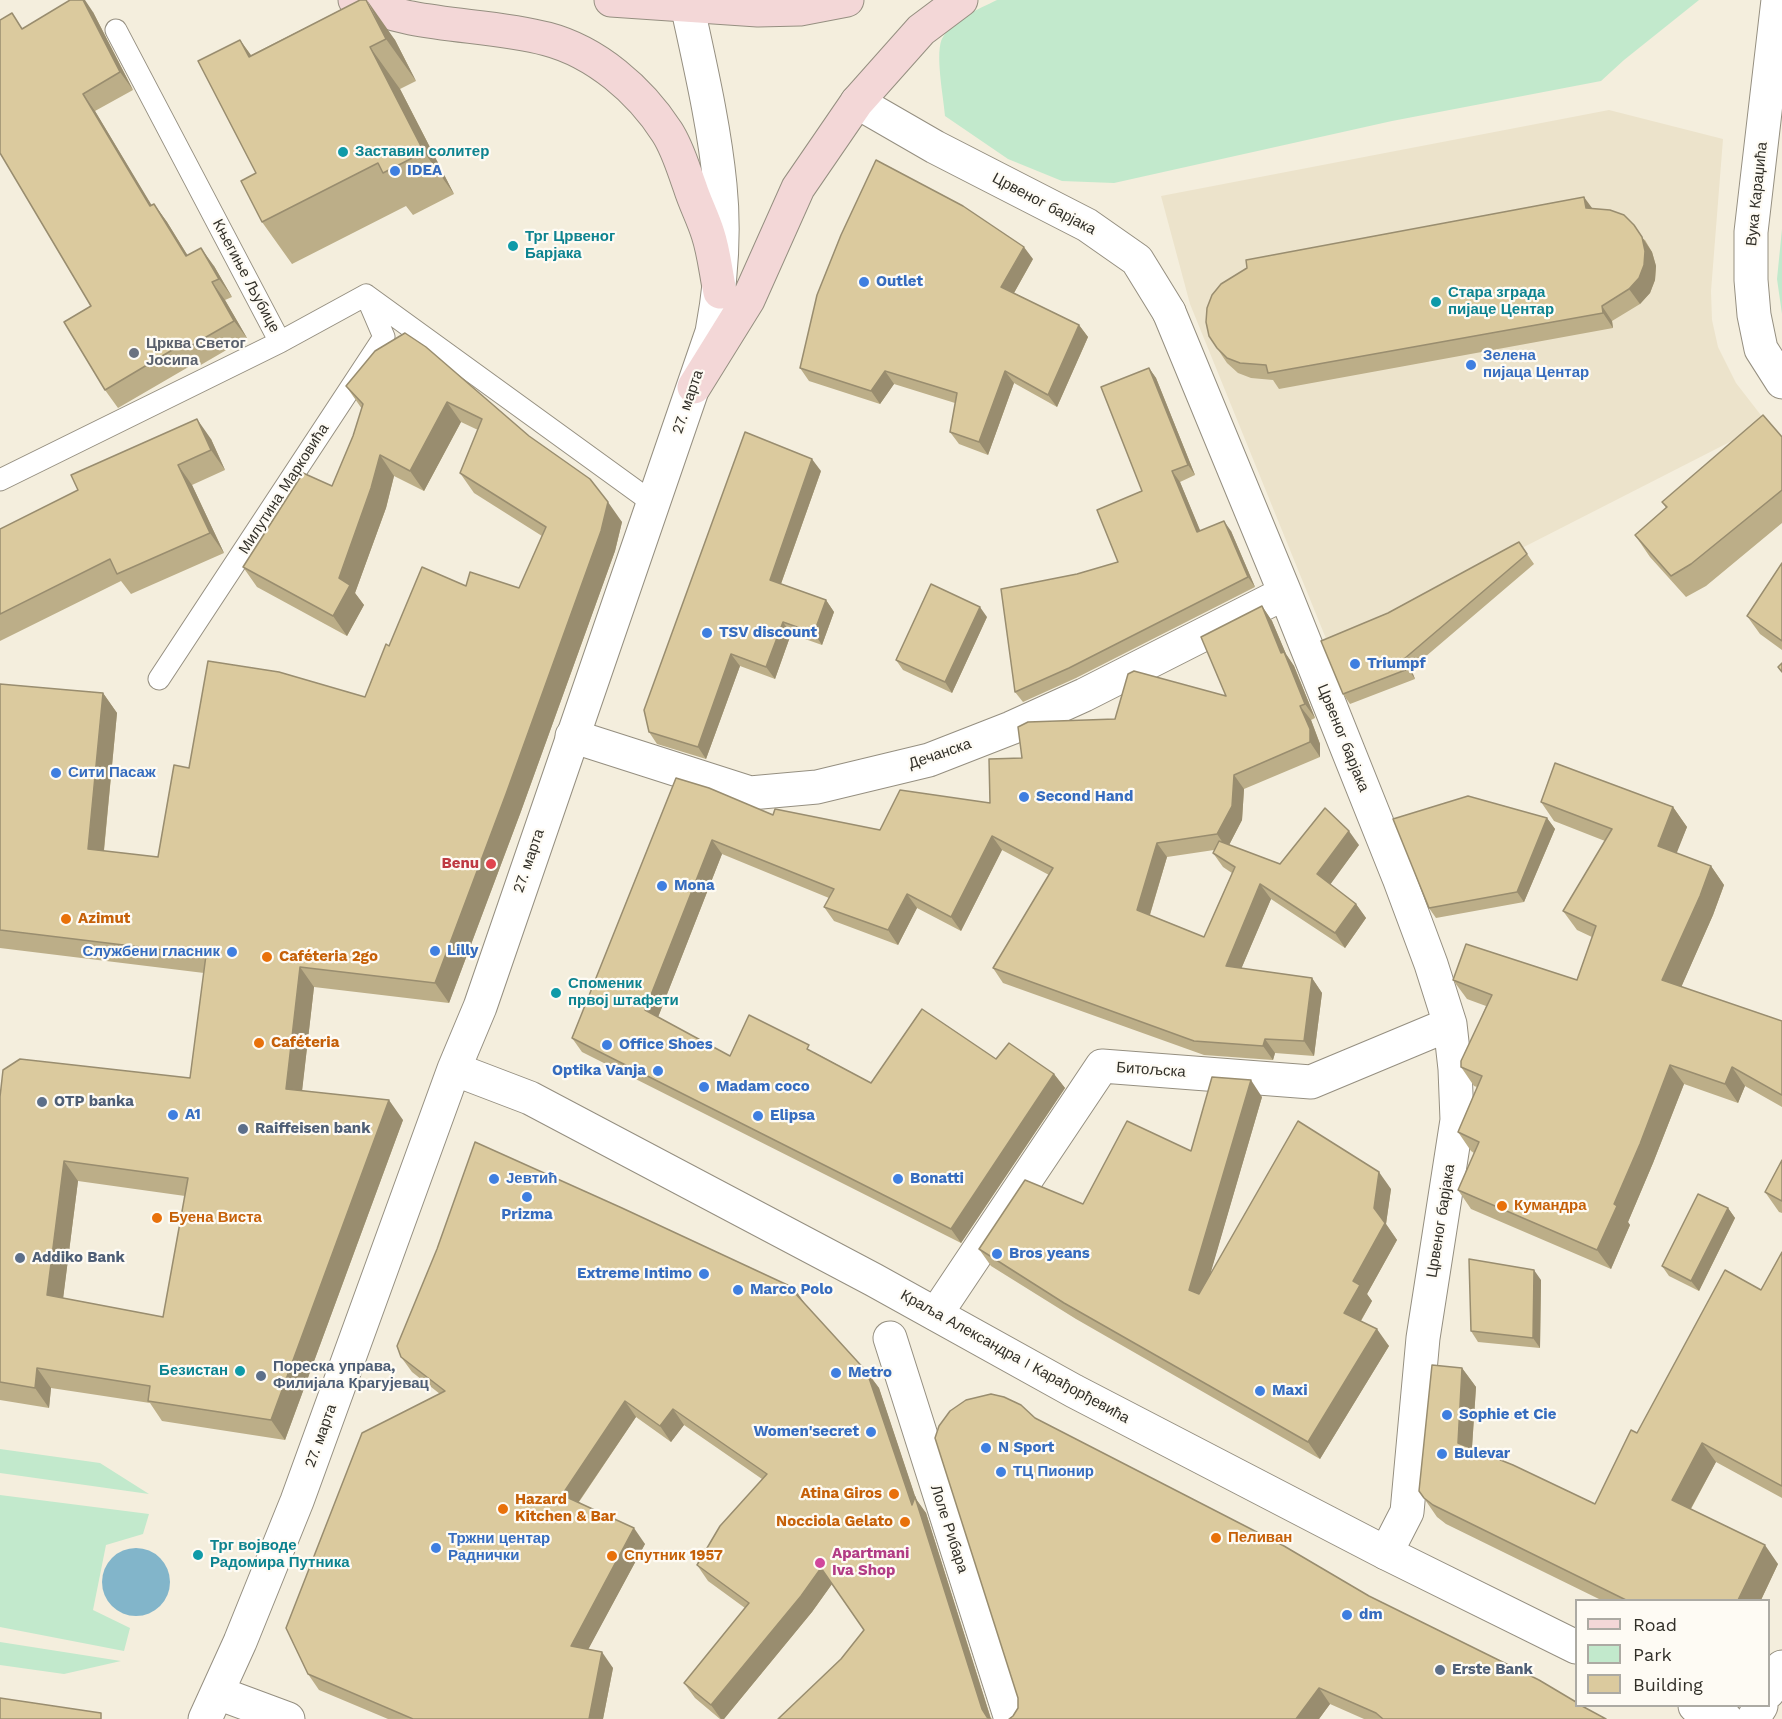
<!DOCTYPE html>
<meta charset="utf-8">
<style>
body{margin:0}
#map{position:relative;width:1782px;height:1719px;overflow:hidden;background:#f4eedd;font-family:"Work Sans",sans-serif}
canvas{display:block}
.legend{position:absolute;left:1575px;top:1599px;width:195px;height:108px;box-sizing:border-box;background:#fefbf4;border:2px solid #acaaa3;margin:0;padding:8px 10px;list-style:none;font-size:18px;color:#323029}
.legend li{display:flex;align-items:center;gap:12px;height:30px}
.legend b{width:30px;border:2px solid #acaaa3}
</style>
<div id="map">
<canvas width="1782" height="1719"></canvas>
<ul class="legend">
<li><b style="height:8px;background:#f3d7d7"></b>Road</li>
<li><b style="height:16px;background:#c2e9cc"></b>Park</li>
<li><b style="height:16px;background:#dbca9e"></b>Building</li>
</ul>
</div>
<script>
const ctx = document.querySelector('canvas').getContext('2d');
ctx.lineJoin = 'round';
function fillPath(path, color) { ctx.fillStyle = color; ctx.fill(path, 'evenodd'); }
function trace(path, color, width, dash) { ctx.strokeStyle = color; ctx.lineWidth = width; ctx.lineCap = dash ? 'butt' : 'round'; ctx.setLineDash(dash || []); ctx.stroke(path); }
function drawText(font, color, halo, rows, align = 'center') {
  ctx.font = font + ' "Work Sans",sans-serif'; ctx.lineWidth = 4.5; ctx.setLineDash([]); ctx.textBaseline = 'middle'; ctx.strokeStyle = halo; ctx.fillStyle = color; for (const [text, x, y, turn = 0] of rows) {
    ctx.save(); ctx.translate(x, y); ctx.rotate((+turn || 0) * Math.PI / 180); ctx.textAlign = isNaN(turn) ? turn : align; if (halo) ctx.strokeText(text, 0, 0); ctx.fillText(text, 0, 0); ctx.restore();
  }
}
const built = new Path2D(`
 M1609,110L1723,139L1711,291L1712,320L1718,347L1736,383L1767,423L1471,574L1327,641L1190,304L1161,196Z`);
const green = new Path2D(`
 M997,0H1699L1624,60L1601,81L1392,121L1114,183L1062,181L1008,159L945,116C944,99 934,50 943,37C955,18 977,10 997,0Z
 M1782,229V314L1777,279Z
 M0,1449L100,1463L149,1494L0,1473Z
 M0,1495L149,1514L143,1534L106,1545L93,1610L130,1628L124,1651L0,1627Z
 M0,1642L121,1661L64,1674L0,1665Z`);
const water = new Path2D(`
 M102 1582a34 34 0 1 1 68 0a34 34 0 1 1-68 0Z`);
const service = new Path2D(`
 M280,342L366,295L653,503
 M0,480L280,342L116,30
 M159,679L384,337L366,295`);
const pedestrian = new Path2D(`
 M857,102L935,147L1087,225L1137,260L1169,312
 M890,1338L1011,1719`);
const minor = new Path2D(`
 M1778,0L1751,232V280L1754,315L1761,349L1782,382
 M1169,312L1285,593L1399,878L1431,964L1450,1024L1455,1069L1457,1120L1423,1338L1407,1512L1386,1553
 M572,736L750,793L817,787L929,760L1011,728L1084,695L1285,593
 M936,1314L1102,1066L1311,1082L1450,1024
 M1768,1692L1782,1667
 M218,1693L288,1719
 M1753,1719L1761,1706`);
const tertiary = new Path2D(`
 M454,1069L530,1098L874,1280L1074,1391L1386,1553L1576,1647
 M1695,1706L1726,1719
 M205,1719L240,1642L297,1501L454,1069L480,1007L712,332C721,284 725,234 720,185C714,123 699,61 686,0`);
const secondary = new Path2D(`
 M355,0C415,29 484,22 547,39C596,52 640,90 667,132C678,149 683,168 690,187C695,203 703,218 708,234C714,252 716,273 720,292
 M611,0L758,10L800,9L847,0
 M694,387L748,300L798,188L857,102L921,30L961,0`);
const wall = new Path2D(`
 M360,0L395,40L416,81L400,89L454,194L413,215L406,206L292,264L262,222L256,173L240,40L251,55Z
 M93,12L133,90L95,111L151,205L154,204L167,222L188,256L214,266L232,297L225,300L247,338L199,366L197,362L118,408L105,390L91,306L23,28Z
 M1592,209L1645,240L1652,252L1656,266L1655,280L1650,293L1640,304L1612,321L1613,328L1279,389L1273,380L1251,378L1238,373L1227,363L1217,348Z
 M1033,259L1014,293L1079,325L1088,337L1057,407L1014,383L988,455L959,444L950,432L955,403L894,384L880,404L809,381L800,368Z
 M405,333L622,522L615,551L520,814L449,1003L314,987L302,1090L403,1120L285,1440L162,1421L150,1403L51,1388L49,1408L0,1400V1097L190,1078L204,973L0,948V684L103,693L117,713L104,851L158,857L189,768L365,697L389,646L466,586L519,588L542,536L474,493L460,473L478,430L461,422L424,491L394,476L386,508L355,593L364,605L347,636L257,587L243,567L332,486L353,436L362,409L346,386ZM78,1181L185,1196L163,1317L63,1298Z
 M1149,368L1156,378L1195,475L1180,482L1200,531H1231L1255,587L1076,678L1023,702L1015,692L1118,562L1142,491Z
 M1782,437V523L1706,586L1686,597L1650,557L1635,535L1666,508L1662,502Z
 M211,439L225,470L192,485L224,553L131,594L121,581L0,641V529Z
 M821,471L781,584L826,600L834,612L822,645L791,634L775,679L740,666L706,759L657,744L649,732Z
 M1519,542L1534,564L1411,669L1415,679L1350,704L1343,694L1388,613Z
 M1782,563V650L1760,634L1747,616Z
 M1262,606L1272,621L1286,654L1294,666L1315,718L1311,720L1320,744V757L1244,789L1242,820L1229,845L1280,864L1359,845L1330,884L1356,904L1366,918L1345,948L1271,899L1241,969L1312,978L1322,993L1314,1056L1275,1053L1273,1060L1204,1055L1003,983L993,968L1049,875L1002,850L961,931L917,908L898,945L834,921L824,907L829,898L722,854L658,1017L730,1056L814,1052L871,1083L996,1059L1054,1074L1065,1088L961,1243L582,1052L572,1038L676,778L773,815L880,830L990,803L1022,758L1115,719L1226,696ZM1214,850L1213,853L1223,867L1232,873L1204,937L1150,915L1167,857Z
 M987,617L952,693L903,670L896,660Z
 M1541,802L1673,807L1687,827L1676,853L1711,866L1724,885L1713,915L1681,987L1782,1021V1107L1745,1086L1738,1103L1684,1084L1653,1163L1628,1222L1630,1225L1611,1269L1471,1209L1458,1190L1474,1153L1471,1151L1458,1132L1477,1087L1474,1086L1461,1067L1486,1006L1467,999L1453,980H1577L1592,937L1577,930L1563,911L1605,841L1554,821Z
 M1547,818L1555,829L1524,902L1436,918L1429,908Z
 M1262,1097L1210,1274L1391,1189L1386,1224L1397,1240L1367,1294L1372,1301L1361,1321L1389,1346L1320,1459L1076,1319L991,1266L979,1249L1083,1204L1191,1151Z
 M1782,1160V1213L1779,1212L1765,1192Z
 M1728,1208L1735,1218L1699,1291L1669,1276L1662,1266Z
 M1782,1252V1498L1716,1462L1691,1509L1778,1564L1761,1600H1601L1446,1524L1437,1517L1419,1491L1462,1368L1476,1387L1472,1448L1595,1504L1637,1433L1761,1290Z
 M1541,1280L1540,1348L1478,1342L1471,1331Z
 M794,1288L804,1303L867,1372L879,1388L916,1499L926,1513L991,1719L841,1659L864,1630L832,1584L812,1612L724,1719H720L695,1698L684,1683L745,1608L708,1581L697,1565L762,1479L684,1425L671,1442L636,1417L579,1502L645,1544L588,1649L613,1668L603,1719H388L319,1690L308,1674L440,1394L412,1372L401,1357Z
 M1035,1418L1369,1596L1606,1719H1364L1330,1704L1319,1719H1009L1013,1716L1018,1708Z`);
const shadedWall = new Path2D(`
 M83,0H85L93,12L133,90L120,72Z
 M367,0L395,40L416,81L386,39Z
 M240,40L270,82L249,57Z
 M370,47L400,89L454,194L424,152Z
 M83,94L95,111L163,224L150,206Z
 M1584,197L1595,212L1586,208Z
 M154,204L167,222L199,274L186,256Z
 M1634,225L1652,252L1656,266L1655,280L1650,293L1640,304L1629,289Z
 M1024,247L1033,259L1010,300L1001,287Z
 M201,248L214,266L232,297L219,279Z
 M212,282L225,300L247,338L234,321Z
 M1602,306L1612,321L1613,328L1603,313Z
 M1079,325L1088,337L1057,407L1048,395Z
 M1149,368L1156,378L1195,475L1188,465Z
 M885,371L894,384L880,404L871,391Z
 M1005,371L1014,383L988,455L979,442Z
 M447,402L461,422L424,491L410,471Z
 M197,419L211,439L225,470L211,450Z
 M380,455L394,476L386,508L355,593L364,605L347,636L333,616L339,578Z
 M812,459L821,471L778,592L770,580Z
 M178,465L192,485L224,553L210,533Z
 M1172,471L1180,482L1205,542L1197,532Z
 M608,502L622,522L615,551L520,814L449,1003L435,983Z
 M1224,521L1231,531L1255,587L1248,577Z
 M826,600L834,612L822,645L814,633Z
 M1262,606L1272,621L1286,654L1294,666L1315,718L1305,704L1281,653Z
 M980,607L987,617L952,693L945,682Z
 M783,622L791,634L775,679L766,667Z
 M731,654L740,666L706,759L698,747Z
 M1404,659L1411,669L1415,679L1408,669Z
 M103,693L117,713L102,869L88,849Z
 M1300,706L1311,720L1320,744V757L1310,742Z
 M1234,775L1244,789L1242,820L1227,849L1217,834Z
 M1673,807L1687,827L1672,865L1658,846Z
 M1547,818L1555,829L1524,902L1517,892Z
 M1349,831L1359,845L1327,889L1317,874Z
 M992,836L1002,850L961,931L951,917Z
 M712,840L722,854L655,1025L645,1010Z
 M1157,843L1167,857L1147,924L1137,910Z
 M1711,866L1724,885L1713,915L1676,999L1662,980Z
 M1260,884L1271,899L1236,981L1226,966Z
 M907,894L917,908L898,945L888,930Z
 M1356,904L1366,918L1345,948L1335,933Z
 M300,967L314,987L300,1109L286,1089Z
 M1312,978L1322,993L1314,1056L1304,1041Z
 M1265,1039L1275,1053L1273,1060L1263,1046Z
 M1670,1065L1684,1084L1653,1163L1628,1222L1630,1225L1611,1269L1597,1250L1614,1204Z
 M1732,1067L1745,1086L1738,1103L1725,1084Z
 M1054,1074L1065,1088L961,1243L951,1229Z
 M1251,1080L1262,1097L1201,1306L1189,1290Z
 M389,1100L403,1120L285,1440L271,1420Z
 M64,1161L78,1181L61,1315L47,1295Z
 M1379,1172L1391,1189L1386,1224L1397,1240L1367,1294L1372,1301L1356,1329L1344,1313L1374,1208Z
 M1728,1208L1735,1218L1699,1291L1691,1281Z
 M1534,1270L1541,1280L1540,1348L1533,1338Z
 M794,1288L805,1304L794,1292Z
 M1377,1329L1389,1346L1320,1459L1308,1442Z
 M37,1368L51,1388L49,1408L35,1388Z
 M1462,1368L1476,1387L1471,1462L1458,1443Z
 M867,1372L879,1388L916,1499L926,1513L991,1719H989L982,1709Z
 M625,1401L636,1417L573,1510L562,1495Z
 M673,1409L684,1425L671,1442L660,1426Z
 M1702,1443L1716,1462L1685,1519L1672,1500Z
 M634,1528L645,1544L582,1661L571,1646Z
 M1765,1545L1778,1564L1761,1600H1738Z
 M821,1568L832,1584L812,1612L724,1719H721L711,1705Z
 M602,1652L613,1668L603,1719H589Z
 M1319,1688L1330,1704L1319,1719H1296Z`);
const building = new Path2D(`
 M70,0H83L120,72L83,94L150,206L154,204L186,256L201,248L219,279L212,282L234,321L187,348L184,343L105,390L64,322L91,306L0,153V20L12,13L22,29Z
 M360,0H366L386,39L370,47L424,152L383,173L378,163L262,222L241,181L256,173L198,61L240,40L249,57Z
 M876,160L963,206L1024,247L1001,287L1079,325L1048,395L1005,371L979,442L950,432L957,393L885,371L871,391L800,368L817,295L841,235Z
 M1584,197L1586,208L1610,210L1624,215L1634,225L1642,237L1645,251L1644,265L1639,278L1629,289L1602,306L1603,313L1268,373L1266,365L1240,363L1227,358L1217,348L1209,336L1206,322L1207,308L1212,295L1221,284L1247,268L1246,260Z
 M405,333L426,347L529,436L590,479L608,502L601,531L506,794L435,983L300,967L286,1089L389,1100L271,1420L148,1401L150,1386L37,1368L35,1388L0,1382V1097L3,1070L20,1059L190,1078L206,955L0,930V684L103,693L88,849L158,857L174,765L189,768L208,661L279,672L365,697L386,644L389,646L422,567L466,586L470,572L519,588L546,527L460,473L482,419L447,402L410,471L380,455L371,488L339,578L350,585L333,616L243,567L303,473L332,486L353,436L363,404L346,386L375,351ZM64,1161L188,1178L163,1317L47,1295Z
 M1149,368L1188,465L1172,471L1197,532L1224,521L1248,577L1069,668L1015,692L1001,589L1077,574L1118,562L1097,510L1142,491L1101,387Z
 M1763,415L1782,437V490L1691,564L1671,576L1635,535L1667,507L1662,502Z
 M197,419L211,450L178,465L210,533L117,574L110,559L0,614V529L78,490L71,475Z
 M745,432L812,459L770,580L826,600L814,633L783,622L766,667L731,654L698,747L649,732L644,710Z
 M1519,542L1527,554L1404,659L1408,669L1343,694L1321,641L1388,613Z
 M1782,563V641L1747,616Z
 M931,584L980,607L945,682L896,660Z
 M1262,606L1281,653L1284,652L1305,704L1300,706L1310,729V742L1234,775L1232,806L1217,834L1157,843L1137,910L1204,937L1235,867L1213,853L1219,841L1280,864L1325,808L1349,831L1317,874L1356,904L1335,933L1260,884L1226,966L1312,978L1304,1041L1265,1039L1263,1046L1194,1041L993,968L1053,868L992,836L951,917L907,894L888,930L824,907L834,889L712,840L645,1010L730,1056L749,1015L809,1045L807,1049L871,1083L922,1009L996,1059L1009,1043L1054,1074L951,1229L572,1038L676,778L709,788L773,815L775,809L880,830L900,790L990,803L989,759L1022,758L1018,727L1028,722L1115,719L1128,674L1134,671L1226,696L1201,637Z
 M1782,663V672L1778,667Z
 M1555,763L1673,807L1658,846L1711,866L1700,896L1662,980L1782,1021V1095L1732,1067L1725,1084L1670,1065L1640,1144L1614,1204L1617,1206L1597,1250L1458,1190L1479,1142L1458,1132L1482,1076L1461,1067V1061L1492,995L1453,980L1466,944L1577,980L1596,926L1563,911L1612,829L1541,802Z
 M1468,796L1547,818L1517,892L1429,908L1393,819Z
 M1212,1077L1251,1080L1189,1290L1199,1294L1298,1121L1379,1172L1374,1208L1385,1223L1353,1281L1360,1285L1344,1313L1377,1329L1308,1442L1064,1303L979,1249L1025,1180L1083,1204L1127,1121L1191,1151Z
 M475,1142L622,1208L794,1288V1292L867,1372L912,1505L915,1497L982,1709L987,1717L991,1719H778L841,1659L864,1630L821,1568L801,1596L711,1705L684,1683L749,1603L697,1565L720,1526L767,1474L673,1409L660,1426L625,1401L562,1495L634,1528L571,1646L602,1652L589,1719H413L308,1674L286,1628L362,1433L445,1391L401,1357L397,1346L437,1249Z
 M1782,1160V1201L1765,1192Z
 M1698,1194L1728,1208L1691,1281L1662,1266Z
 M1782,1252V1486L1702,1443L1672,1500L1765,1545L1738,1600H1626L1433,1505L1424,1498L1419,1491L1432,1365L1462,1368L1458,1443L1513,1465L1595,1504L1631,1430L1637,1433L1725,1270L1761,1290Z
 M1469,1259L1534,1270L1533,1338L1471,1331Z
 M991,1394L1004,1397L1021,1405L1035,1418L1284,1546L1369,1596L1539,1680L1576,1702V1706H1582L1606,1719H1383L1376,1713L1319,1688L1296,1719H1009L1013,1716L1018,1708V1698L935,1438L939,1426L950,1411L966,1400Z
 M0,1698L101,1713V1719H0Z`);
const markers = [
 [343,152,6,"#0f9aa8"],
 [395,171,6,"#3f7fe0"],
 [513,246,6,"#0f9aa8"],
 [864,282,6,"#3f7fe0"],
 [1436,302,6,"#0f9aa8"],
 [134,353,6,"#6b7280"],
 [1471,365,6,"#3f7fe0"],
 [707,633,6,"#3f7fe0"],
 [1355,664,6,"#3f7fe0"],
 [56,773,6,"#3f7fe0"],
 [1024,797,6,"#3f7fe0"],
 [491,864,6,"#e0444e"],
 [662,886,6,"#3f7fe0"],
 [66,919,6,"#e8710a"],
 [435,951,6,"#3f7fe0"],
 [232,952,6,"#3f7fe0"],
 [267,957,6,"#e8710a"],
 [556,993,6,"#0f9aa8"],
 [259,1043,6,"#e8710a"],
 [607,1045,6,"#3f7fe0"],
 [658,1071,6,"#3f7fe0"],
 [704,1087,6,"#3f7fe0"],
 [42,1102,6,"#5c6f8a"],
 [173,1115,6,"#3f7fe0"],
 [758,1116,6,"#3f7fe0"],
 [243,1129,6,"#5c6f8a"],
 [494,1179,6,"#3f7fe0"],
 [898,1179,6,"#3f7fe0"],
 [527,1197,6,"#3f7fe0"],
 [1502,1206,6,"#e8710a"],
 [157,1218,6,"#e8710a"],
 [997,1254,6,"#3f7fe0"],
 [20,1258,6,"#5c6f8a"],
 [704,1274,6,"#3f7fe0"],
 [738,1290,6,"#3f7fe0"],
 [240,1371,6,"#0f9aa8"],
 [836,1373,6,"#3f7fe0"],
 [261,1376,6,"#5c6f8a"],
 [1260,1391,6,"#3f7fe0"],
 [1447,1415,6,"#3f7fe0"],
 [871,1432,6,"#3f7fe0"],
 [986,1448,6,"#3f7fe0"],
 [1442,1454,6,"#3f7fe0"],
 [1001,1472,6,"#3f7fe0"],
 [894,1494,6,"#e8710a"],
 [503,1509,6,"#e8710a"],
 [905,1522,6,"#e8710a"],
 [1216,1538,6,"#e8710a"],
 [436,1548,6,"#3f7fe0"],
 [198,1555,6,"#0f9aa8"],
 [612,1556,6,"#e8710a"],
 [820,1563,6,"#d1479c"],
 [1347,1615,6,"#3f7fe0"],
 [1440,1670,6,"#5c6f8a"]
];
const cultureNames = [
 ["Заставин солитер",355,152],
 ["Трг Црвеног",525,237],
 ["Барјака",525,254],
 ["Стара зграда",1448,293],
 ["пијаце Центар",1448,310],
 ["Споменик",568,984],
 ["првој штафети",568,1001],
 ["Безистан",228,1371,"right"],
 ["Трг војводе",210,1546],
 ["Радомира Путника",210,1563]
];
const shopNames = [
 ["IDEA",407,171],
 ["Outlet",876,282],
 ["Зелена",1483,356],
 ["пијаца Центар",1483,373],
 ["TSV discount",719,633],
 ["Triumpf",1367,664],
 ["Сити Пасаж",68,773],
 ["Second Hand",1036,797],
 ["Mona",674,886],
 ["Lilly",447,951],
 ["Службени гласник",220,952,"right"],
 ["Office Shoes",619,1045],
 ["Optika Vanja",646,1071,"right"],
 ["Madam coco",716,1087],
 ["A1",185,1115],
 ["Elipsa",770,1116],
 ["Јевтић",506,1179],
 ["Bonatti",910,1179],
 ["Prizma",527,1215,"center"],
 ["Bros yeans",1009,1254],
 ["Extreme Intimo",692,1274,"right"],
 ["Marco Polo",750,1290],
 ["Metro",848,1373],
 ["Maxi",1272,1391],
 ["Sophie et Cie",1459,1415],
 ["Women'secret",859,1432,"right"],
 ["N Sport",998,1448],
 ["Bulevar",1454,1454],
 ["ТЦ Пионир",1013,1472],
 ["Тржни центар",448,1539],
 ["Раднички",448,1556],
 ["dm",1359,1615]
];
const streetNames = [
 ["Вука Караџића",1757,194,-84],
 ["Црвеног барјака",1044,204,28],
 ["Књегиње Љубице",246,276,62],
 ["27. марта",688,402,-71],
 ["Милутина Марковића",284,489,-57],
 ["Црвеног барјака",1343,738,68],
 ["Дечанска",940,754,-19],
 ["27. марта",529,861,-71],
 ["Битољска",1151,1070,4],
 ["Црвеног барјака",1441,1221,-81],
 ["Краља Александра I Карађорђевића",1015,1357,29],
 ["27. марта",321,1436,-70],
 ["Лоле Рибара",949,1529,72]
];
const worshipNames = [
 ["Црква Светог",146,344],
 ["Јосипа",146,361]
];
const healthNames = [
 ["Benu",479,864]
];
const foodNames = [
 ["Azimut",78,919],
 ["Caféteria 2go",279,957],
 ["Caféteria",271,1043],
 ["Кумандра",1514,1206],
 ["Буена Виста",169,1218],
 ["Atina Giros",882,1494,"right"],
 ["Hazard",515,1500],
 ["Kitchen & Bar",515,1517],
 ["Nocciola Gelato",893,1522,"right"],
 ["Пеливан",1228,1538],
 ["Спутник 1957",624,1556]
];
const serviceNames = [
 ["OTP banka",54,1102],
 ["Raiffeisen bank",255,1129],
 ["Addiko Bank",32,1258],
 ["Пореска управа,",273,1367],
 ["Филијала Крагујевац",273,1384],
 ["Erste Bank",1452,1670]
];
const hotelNames = [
 ["Apartmani",832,1554],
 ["Iva Shop",832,1571]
];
fillPath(built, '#ece3cb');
fillPath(green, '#c2e9cc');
fillPath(water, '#82b5ca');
trace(service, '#958f80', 23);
trace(pedestrian, '#958f80', 35);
trace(minor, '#958f80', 35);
trace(tertiary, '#958f80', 35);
trace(secondary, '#958f80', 35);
trace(service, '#fff', 21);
trace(pedestrian, '#fff', 33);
trace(minor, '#fff', 33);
trace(tertiary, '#fff', 33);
trace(secondary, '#f3d7d7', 33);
fillPath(wall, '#bcae88');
fillPath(shadedWall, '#998d6f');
fillPath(building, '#dbca9e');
trace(building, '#998d6f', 1.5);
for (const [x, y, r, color] of markers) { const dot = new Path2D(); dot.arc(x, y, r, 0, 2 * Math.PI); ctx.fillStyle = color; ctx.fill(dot); trace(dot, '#fefbf4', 2); }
drawText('bold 15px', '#0d838f', '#fefbf4', cultureNames, 'left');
drawText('bold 15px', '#366cbe', '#fefbf4', shopNames, 'left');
drawText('15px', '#323029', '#fefbf4', streetNames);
drawText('bold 15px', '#5b616d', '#fefbf4', worshipNames, 'left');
drawText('bold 15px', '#be3a42', '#fefbf4', healthNames, 'right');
drawText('bold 15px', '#c56008', '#fefbf4', foodNames, 'left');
drawText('bold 15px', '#4e5e75', '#fefbf4', serviceNames, 'left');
drawText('bold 15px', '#b23c85', '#fefbf4', hotelNames, 'left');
</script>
